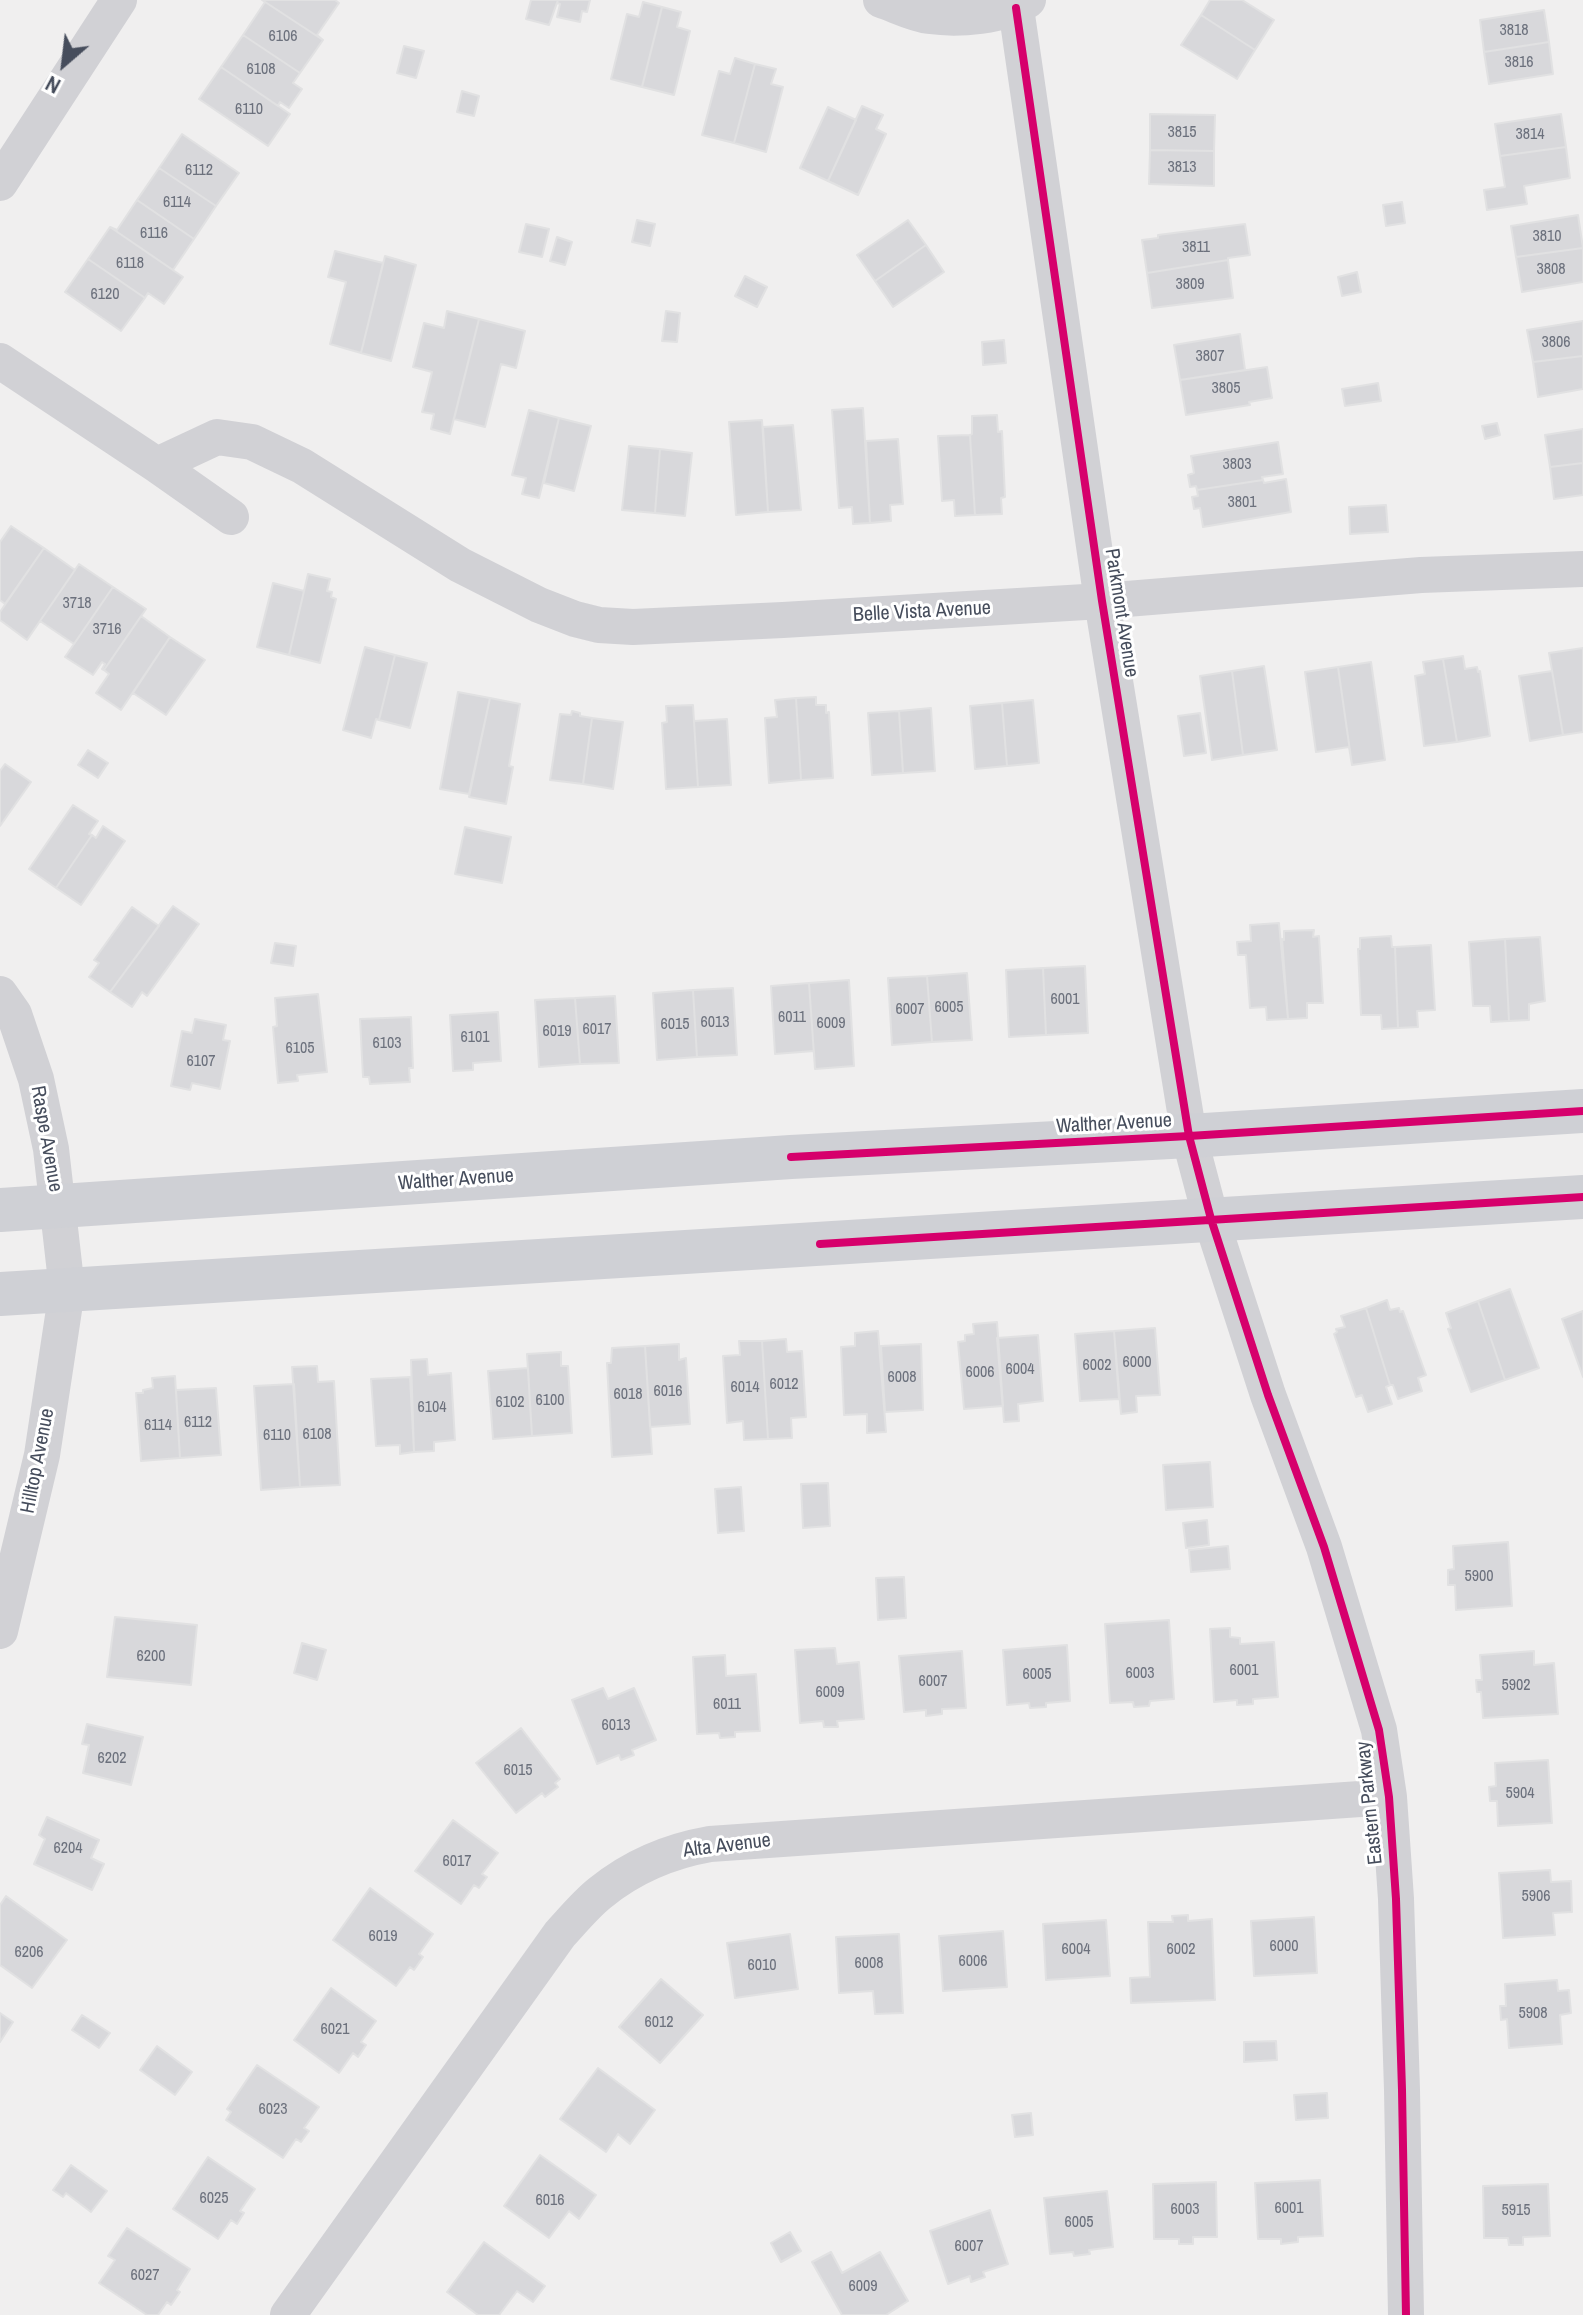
<!DOCTYPE html>
<style>
body{margin:0}
#map{position:relative;width:1583px;height:2315px;overflow:hidden;background:#f0efef;font-family:"Archivo Narrow",sans-serif}
canvas{display:block}
.north{position:absolute;left:24px;top:24px;width:80px;height:80px;-webkit-text-stroke:6px #fff;paint-order:stroke;rotate:208deg;font-size:22px;font-weight:700;line-height:32px;text-align:center;color:#464d5c}
.north::after{content:'';display:block;margin:auto;width:28px;height:36px;background:#464d5c;clip-path:polygon(50% 0,100% 100%,50% 72%,0 100%)}
</style>
<div id="map">
<canvas width="1583" height="2315"></canvas>
<div class="north">N</div>
</div>
<script>
const ctx = document.querySelector('canvas').getContext('2d');
ctx.lineJoin = 'round';
function fillPath(path, color) { ctx.fillStyle = color; ctx.fill(path, 'evenodd'); }
function trace(path, color, width, dash) { ctx.strokeStyle = color; ctx.lineWidth = width; ctx.lineCap = dash ? 'butt' : 'round'; ctx.setLineDash(dash || []); ctx.stroke(path); }
function drawText(font, color, halo, rows, align = 'center') {
  ctx.font = font + ' "Archivo Narrow",sans-serif'; ctx.lineWidth = 6; ctx.setLineDash([]); ctx.textBaseline = 'middle'; ctx.strokeStyle = halo; ctx.fillStyle = color; for (const [text, x, y, turn = 0] of rows) {
    ctx.save(); ctx.translate(x, y); ctx.rotate((+turn || 0) * Math.PI / 180); ctx.textAlign = isNaN(turn) ? turn : align; if (halo) ctx.strokeText(text, 0, 0); ctx.fillText(text, 0, 0); ctx.restore();
  }
}
const building = new Path2D(`
 M262,0H335L339,3L317,35L323,40Z
 M262,0L323,40L300,73L243,35L265,2Z
 M531,0H558L549,25L526,19Z
 M558,0H590L587,12L582,11L580,22L557,17L560,4L557,3Z
 M1210,0H1242L1274,20L1255,50L1201,15Z
 M643,2L662,7L642,87L611,79L627,14L639,17Z
 M662,7L681,12L677,27L690,31L674,95L642,87Z
 M1544,10L1549,42L1484,52L1480,20Z
 M1201,15L1255,50L1237,79L1181,45Z
 M243,35L300,73L293,83L302,89L289,108L280,102L278,106L221,67Z
 M1549,42L1553,74L1489,84L1484,52Z
 M404,46L424,51L416,78L397,73Z
 M735,58L755,64L734,143L702,135L719,71L730,74Z
 M755,64L776,69L771,84L783,87L766,152L734,143Z
 M221,67L290,114L268,146L199,99Z
 M462,91L479,96L474,116L457,112Z
 M862,106L883,115L876,129L886,134L858,195L828,181Z
 M828,107L856,120L828,181L800,168Z
 M1150,114L1215,115L1214,151L1150,150Z
 M1561,114L1566,147L1500,156L1495,124Z
 M182,134L239,173L216,206L159,168Z
 M1566,147L1570,178L1524,186L1527,204L1487,210L1484,190L1505,187L1500,156Z
 M1150,150L1214,151V186L1149,184Z
 M159,168L216,206L194,239L137,200Z
 M137,200L194,239L173,270L110,227L117,230Z
 M1402,202L1405,223L1386,226L1383,205Z
 M1578,215L1583,248L1516,257L1511,226Z
 M637,220L655,224L650,246L632,242Z
 M908,220L926,245L875,281L857,255Z
 M526,224L549,229L542,257L519,252Z
 M1245,224L1250,255L1228,258V260L1147,273L1142,240L1158,238V235Z
 M110,227L183,277L164,304L148,293L145,298L88,259Z
 M557,237L572,242L565,265L550,261Z
 M926,245L944,272L893,307L875,281Z
 M1583,248V282L1522,292L1516,257Z
 M335,251L383,263L361,353L330,344L346,282L328,277Z
 M385,256L416,265L391,361L361,353Z
 M88,259L145,298L121,331L65,292Z
 M1228,260L1233,298L1152,308L1147,273Z
 M1357,272L1361,292L1342,296L1338,277Z
 M745,276L767,287L757,307L735,296Z
 M447,311L479,319L450,434L431,429L434,414L422,412L432,372L413,367L424,323L444,328Z
 M666,311L680,313L677,342L662,341Z
 M479,319L525,331L516,368L501,364L485,427L454,419Z
 M1583,321V356L1533,362L1527,330Z
 M1240,334L1245,370L1180,380L1174,345Z
 M1004,340L1006,363L983,365L982,342Z
 M1583,356V389L1538,397L1533,362Z
 M1267,367L1272,398L1249,402L1250,405L1186,415L1180,380Z
 M1378,383L1381,401L1345,406L1342,389Z
 M863,408L870,523L853,524L852,507L839,508L832,410Z
 M529,410L559,418L539,498L522,494L526,478L512,475Z
 M997,415L998,432L1002,431L1005,497L1001,498L1002,514L975,515L970,435L972,434V416Z
 M559,418L591,426L574,491L544,483Z
 M762,420L768,512L736,515L729,422Z
 M1497,423L1500,435L1485,439L1482,426Z
 M793,425L801,510L768,512L763,427Z
 M1583,429V463L1550,467L1545,435Z
 M970,435L975,515L955,516L954,500L942,501L938,436Z
 M898,439L903,504L890,505L891,521L870,523L866,441Z
 M1278,442L1283,474L1262,477L1263,480L1197,490L1196,486L1190,487L1188,475L1194,473L1191,456Z
 M629,446L660,449L655,513L622,510Z
 M660,449L692,453L685,516L655,513Z
 M1583,463V495L1554,499L1550,467Z
 M1286,479L1291,512L1203,527L1200,508L1194,509L1192,497L1198,496L1197,490L1263,480L1264,483Z
 M1386,505L1388,532L1350,534L1349,507Z
 M11,526L44,548L5,604L0,600V542Z
 M44,548L75,570L27,640L0,620V612Z
 M79,564L113,587L74,644L40,621Z
 M308,574L330,579L327,591L332,592L331,597L336,599L320,663L289,655Z
 M273,583L304,591L289,655L257,647Z
 M113,587L146,609L104,670L102,669L105,664L102,662L93,675L65,657Z
 M141,616L170,637L121,710L96,693L109,674L104,670Z
 M170,637L205,660L166,715L133,693Z
 M365,647L395,655L379,720L376,719L371,738L343,730Z
 M1583,648V732L1563,735L1549,653Z
 M395,655L427,663L410,728L379,720Z
 M1463,656L1465,669L1477,667L1478,672L1480,671L1490,736L1457,742L1443,659Z
 M1443,659L1457,742L1424,746L1415,676L1425,674L1423,662Z
 M1371,662L1385,760L1352,765L1338,667Z
 M1264,666L1277,750L1243,755L1232,671Z
 M1338,667L1352,765L1349,747L1316,752L1305,672Z
 M1232,671L1243,755L1212,760L1200,676Z
 M1552,671L1563,735L1530,741L1519,676Z
 M458,692L490,698L469,794L440,789Z
 M816,697V705H826V713L829,712L833,778L801,780L796,698Z
 M490,698L520,704L509,766L513,767L506,804L469,797Z
 M796,698L801,780L769,783L765,718L777,717L775,700Z
 M1033,700L1039,763L1007,766L1002,703Z
 M1002,703L1007,766L975,769L970,706Z
 M693,705L698,787L666,789L662,723L667,722L666,706Z
 M931,708L935,771L903,773L899,711Z
 M572,711L580,713V716L592,718L583,784L550,780L560,714L571,715Z
 M899,711L903,773L872,775L868,713Z
 M1200,713L1206,753L1184,756L1178,716Z
 M592,718L623,722L613,789L583,784Z
 M727,719L731,785L698,787L694,721Z
 M88,750L108,763L98,778L78,765Z
 M5,764L31,782L0,826V771Z
 M73,805L98,821L89,834L92,835L56,888L29,869Z
 M103,826L125,841L81,905L56,888L92,835L96,838Z
 M465,827L511,837L502,883L455,874Z
 M173,906L199,924L147,996L142,992L132,1007L110,992Z
 M132,907L159,926L110,992L89,977L99,963L94,960Z
 M1279,923L1288,1019L1267,1020L1266,1007L1250,1008L1246,955H1238L1237,942L1251,941L1250,925Z
 M1314,930L1313,937L1319,936L1323,1003H1307V1018L1288,1019L1282,939L1284,940V931Z
 M1391,936L1392,947H1395L1398,1028L1382,1029L1381,1015H1361L1358,949H1360V938Z
 M1540,937L1545,1001L1529,1004V1020L1509,1021L1505,939Z
 M1505,939L1509,1021L1491,1022L1490,1006H1473L1469,942Z
 M275,943L296,946L293,966L271,963Z
 M1431,945L1435,1010L1417,1011L1418,1027L1398,1028L1395,947Z
 M1085,966L1088,1033L1046,1035L1043,968Z
 M1043,968L1046,1035L1009,1037L1006,970Z
 M967,973L972,1040L932,1042L927,976Z
 M927,976L932,1042L892,1045L888,978Z
 M849,980L854,1066L815,1069L809,983Z
 M809,983L815,1069L814,1051L775,1054L771,986Z
 M733,988L737,1055L697,1057L693,990Z
 M693,990L697,1057L657,1060L653,993Z
 M318,994L327,1072L297,1075L298,1081L278,1083L273,1027L277,1026L275,998Z
 M615,996L619,1063L580,1064L575,998Z
 M575,998L580,1064L539,1067L535,1000Z
 M498,1012L501,1061L473,1063V1070L453,1071L450,1015Z
 M411,1017L413,1068H409L410,1082L370,1084L369,1077H363L360,1019Z
 M195,1019L226,1025L223,1040L230,1041L220,1089L192,1083L190,1090L171,1086L182,1031L192,1033Z
 M1510,1289L1539,1368L1505,1380L1478,1301Z
 M1387,1300L1390,1310L1399,1308L1400,1312L1403,1311L1426,1375L1418,1378L1422,1391L1398,1399L1393,1385H1390L1366,1308Z
 M1478,1301L1505,1380L1471,1392L1448,1329L1451,1328L1446,1313Z
 M1366,1308L1390,1385L1386,1387L1392,1404L1368,1412L1362,1395L1356,1397L1334,1334L1337,1332L1336,1329L1345,1327L1341,1316Z
 M1583,1311V1377L1562,1319Z
 M997,1322L1003,1406L964,1409L958,1342L965,1341V1335L974,1334L973,1324Z
 M1155,1328L1160,1395L1136,1396L1137,1412L1121,1414L1114,1331Z
 M878,1331L886,1432L867,1433V1414L844,1415L841,1347L855,1346V1333Z
 M1114,1331L1119,1399L1080,1401L1075,1334Z
 M1038,1335L1043,1401L1018,1404L1019,1421L1004,1422L997,1338Z
 M786,1339L787,1352L802,1351L806,1417L791,1418L792,1438L768,1439L762,1341Z
 M739,1341H762L768,1439L744,1440L743,1421L727,1423L723,1356L740,1355Z
 M679,1344V1360L686,1358L690,1424L650,1427L645,1346Z
 M921,1344L923,1410L885,1412L881,1346Z
 M645,1346L652,1454L612,1457L607,1363H611L612,1348Z
 M561,1352V1366H568L572,1433L532,1436L527,1354Z
 M427,1359L428,1375L451,1373L455,1440L434,1442V1451L414,1452L411,1360Z
 M317,1366L318,1382L334,1381L340,1485L300,1487L292,1367Z
 M528,1368L532,1436L493,1439L488,1371Z
 M175,1376L180,1458L141,1461L136,1393H143V1390L153,1388L152,1378Z
 M410,1377L414,1452L400,1454V1445L376,1446L371,1379Z
 M294,1384L300,1487L261,1490L254,1386Z
 M216,1388L221,1455L180,1458L176,1390Z
 M1210,1462L1213,1507L1166,1510L1163,1465Z
 M828,1483L830,1526L803,1528L801,1484Z
 M741,1487L744,1531L718,1533L715,1489Z
 M1207,1520L1209,1545L1186,1548L1183,1523Z
 M1508,1542L1512,1606L1456,1610L1455,1585H1448V1570L1454,1569L1453,1546Z
 M1228,1546L1230,1569L1191,1572L1189,1550Z
 M904,1577L906,1618L878,1620L876,1578Z
 M115,1617L197,1625L191,1685L107,1677Z
 M1169,1620L1174,1699L1150,1701L1149,1706L1134,1707L1133,1702L1110,1703L1105,1624Z
 M1230,1628V1637L1240,1638V1644L1274,1642L1278,1697L1253,1699V1704L1237,1705V1700L1214,1702L1210,1629Z
 M302,1643L326,1650L317,1680L294,1673Z
 M1067,1645L1070,1701L1046,1703V1707L1030,1708L1029,1703L1007,1705L1003,1650Z
 M835,1648L837,1664L859,1662L864,1719L837,1721L838,1727H824L823,1721L800,1723L795,1650Z
 M962,1651L966,1708L942,1709V1714L926,1716V1710L904,1712L899,1656Z
 M1534,1651V1665L1554,1663L1558,1714L1483,1718L1481,1692H1477L1476,1680H1482L1480,1655Z
 M725,1655L726,1676L756,1674L760,1731L735,1732V1737L720,1738L719,1733L697,1734L693,1657Z
 M603,1688L608,1699L634,1688L656,1740L632,1750L634,1755L621,1760L619,1755L597,1764L572,1700Z
 M87,1724L143,1737L131,1785L83,1773L89,1745L82,1744Z
 M521,1728L560,1779L555,1783L558,1787L545,1797L542,1793L516,1813L476,1763Z
 M1548,1760L1552,1823L1498,1826L1497,1801H1490L1489,1787L1496,1786L1495,1763Z
 M47,1817L99,1840L91,1858L104,1864L92,1890L34,1864L45,1839L39,1835Z
 M453,1820L498,1853L482,1874L487,1877L479,1888L474,1885L461,1904L415,1871Z
 M1550,1870L1551,1882L1571,1881L1572,1912L1553,1913L1555,1935L1503,1938L1499,1873Z
 M370,1888L433,1934L419,1954L423,1957L414,1970L410,1967L396,1986L333,1940Z
 M6,1896L67,1940L32,1988L0,1965V1905Z
 M1188,1915V1921L1212,1919L1215,2000L1131,2003L1130,1978L1150,1977L1148,1922H1173L1172,1916Z
 M1314,1917L1317,1973L1254,1976L1251,1921Z
 M1106,1920L1110,1976L1046,1980L1043,1924Z
 M1003,1931L1007,1987L943,1991L939,1936Z
 M790,1934L798,1989L735,1998L727,1943Z
 M899,1934L903,2013L875,2014L873,1991L839,1993L836,1937Z
 M661,1979L703,2015L660,2063L619,2027Z
 M1557,1980L1558,1991L1569,1990L1571,2013L1560,2015L1562,2044L1509,2048L1507,2019L1501,2020L1500,2006H1506L1505,1984Z
 M331,1988L376,2021L361,2042L366,2045L358,2057L353,2053L339,2073L294,2040Z
 M0,2013L13,2022L0,2042Z
 M82,2015L110,2033L99,2048L72,2030Z
 M1276,2041L1277,2060L1244,2062V2042Z
 M157,2046L192,2072L175,2095L140,2070Z
 M257,2065L319,2107L304,2128L309,2131L301,2142L296,2139L283,2158L226,2120L231,2112L227,2109Z
 M598,2068L655,2110L630,2144L618,2134L606,2152L560,2119Z
 M1327,2093L1328,2118L1296,2120L1294,2095Z
 M1031,2113L1033,2135L1015,2137L1012,2115Z
 M540,2155L596,2195L579,2219L569,2211L549,2238L504,2206Z
 M208,2157L255,2189L240,2211L244,2213L237,2224L231,2220L218,2239L173,2209Z
 M71,2165L107,2191L91,2212L66,2193L63,2197L53,2190Z
 M1320,2180L1323,2236L1298,2237V2242L1281,2244V2239H1258L1255,2183Z
 M1216,2182L1217,2237H1193V2244H1179V2239H1154L1153,2184Z
 M1548,2184L1550,2236L1523,2237V2245H1509L1508,2238H1484L1483,2186Z
 M1107,2191L1113,2247L1089,2250L1090,2254L1074,2256L1073,2252L1050,2254L1044,2198Z
 M990,2210L1008,2264L983,2272L985,2277L971,2282L970,2276L948,2284L930,2231Z
 M127,2228L190,2269L177,2290L180,2292L171,2305L167,2302L158,2315H147L99,2283L115,2260L108,2256Z
 M790,2232L801,2251L781,2262L771,2243Z
 M484,2242L545,2286L533,2302L517,2291L499,2315H478L447,2292Z
 M831,2252L842,2273L880,2252L908,2301L886,2315H842L812,2262Z`);
const street = new Path2D(`
 M881,0C896,5 913,14 929,16C958,20 1004,17 1028,0
 M1016,8L1102,601L1189,1136L1211,1219L1268,1395L1324,1547L1379,1730L1389,1797L1396,1899L1402,2090L1406,2315
 M0,183L119,0
 M0,361L157,465L231,517
 M157,465L217,437L252,442L302,466L460,565L539,605L575,619L599,625L633,627L783,620L1102,601L1421,575L1583,569
 M0,994L14,1014L36,1079L51,1149L67,1290L42,1455L0,1631
 M288,2315L560,1934C573,1920 586,1904 600,1893C633,1866 670,1851 710,1844L1389,1797`);
const secondary = new Path2D(`
 M0,1210L791,1157L1189,1136L1583,1111
 M0,1294L1583,1197`);
const cycleway = new Path2D(`
 M1016,8L1102,601L1189,1136L1211,1219L1268,1395L1324,1547L1379,1730L1389,1797L1396,1899L1402,2090L1406,2315
 M791,1157L1189,1136L1583,1111
 M820,1244L1583,1197`);
const numberNames = [
 ["3818",1514,31],
 ["6106",283,37],
 ["3816",1519,63],
 ["6108",261,70],
 ["6110",249,110],
 ["3815",1182,133],
 ["3814",1530,135],
 ["3813",1182,168],
 ["6112",199,171],
 ["6114",177,203],
 ["6116",154,234],
 ["3810",1547,237],
 ["3811",1196,248],
 ["6118",130,264],
 ["3808",1551,270],
 ["3809",1190,285],
 ["6120",105,295],
 ["3806",1556,343],
 ["3807",1210,357],
 ["3805",1226,389],
 ["3803",1237,465],
 ["3801",1242,503],
 ["3718",77,604],
 ["3716",107,630],
 ["6001",1065,1000],
 ["6005",949,1008],
 ["6007",910,1010],
 ["6011",792,1018],
 ["6013",715,1023],
 ["6009",831,1024],
 ["6015",675,1025],
 ["6017",597,1030],
 ["6019",557,1032],
 ["6101",475,1038],
 ["6103",387,1044],
 ["6105",300,1049],
 ["6107",201,1062],
 ["6000",1137,1363],
 ["6002",1097,1366],
 ["6004",1020,1370],
 ["6006",980,1373],
 ["6008",902,1378],
 ["6012",784,1385],
 ["6014",745,1388],
 ["6016",668,1392],
 ["6018",628,1395],
 ["6100",550,1401],
 ["6102",510,1403],
 ["6104",432,1408],
 ["6112",198,1423],
 ["6114",158,1426],
 ["6108",317,1435],
 ["6110",277,1436],
 ["5900",1479,1577],
 ["6200",151,1657],
 ["6001",1244,1671],
 ["6003",1140,1674],
 ["6005",1037,1675],
 ["6007",933,1682],
 ["5902",1516,1686],
 ["6009",830,1693],
 ["6011",727,1705],
 ["6013",616,1726],
 ["6202",112,1759],
 ["6015",518,1771],
 ["5904",1520,1794],
 ["6204",68,1849],
 ["6017",457,1862],
 ["5906",1536,1897],
 ["6019",383,1937],
 ["6000",1284,1947],
 ["6004",1076,1950],
 ["6002",1181,1950],
 ["6206",29,1953],
 ["6006",973,1962],
 ["6008",869,1964],
 ["6010",762,1966],
 ["5908",1533,2014],
 ["6012",659,2023],
 ["6021",335,2030],
 ["6023",273,2110],
 ["6025",214,2199],
 ["6016",550,2201],
 ["6001",1289,2209],
 ["6003",1185,2210],
 ["5915",1516,2211],
 ["6005",1079,2223],
 ["6007",969,2247],
 ["6027",145,2276],
 ["6009",863,2287]
];
const streetNames = [
 ["Belle Vista Avenue",922,612,-3],
 ["Parkmont Avenue",1121,613,81],
 ["Walther Avenue",1114,1124,-3],
 ["Raspe Avenue",46,1139,80],
 ["Walther Avenue",456,1180,-4],
 ["Hilltop Avenue",38,1461,-79],
 ["Eastern Parkway",1370,1803,-96],
 ["Alta Avenue",727,1846,-7]
];
fillPath(building, '#d8d8db');
trace(building, '#e1e1e2', 2);
trace(street, '#d1d1d5', 36);
trace(secondary, '#cfd0d5', 44);
trace(cycleway, '#d6006c', 8);
drawText('16px', '#6c717d', null, numberNames);
drawText('20px', '#464d5c', '#fff', streetNames);
</script>
